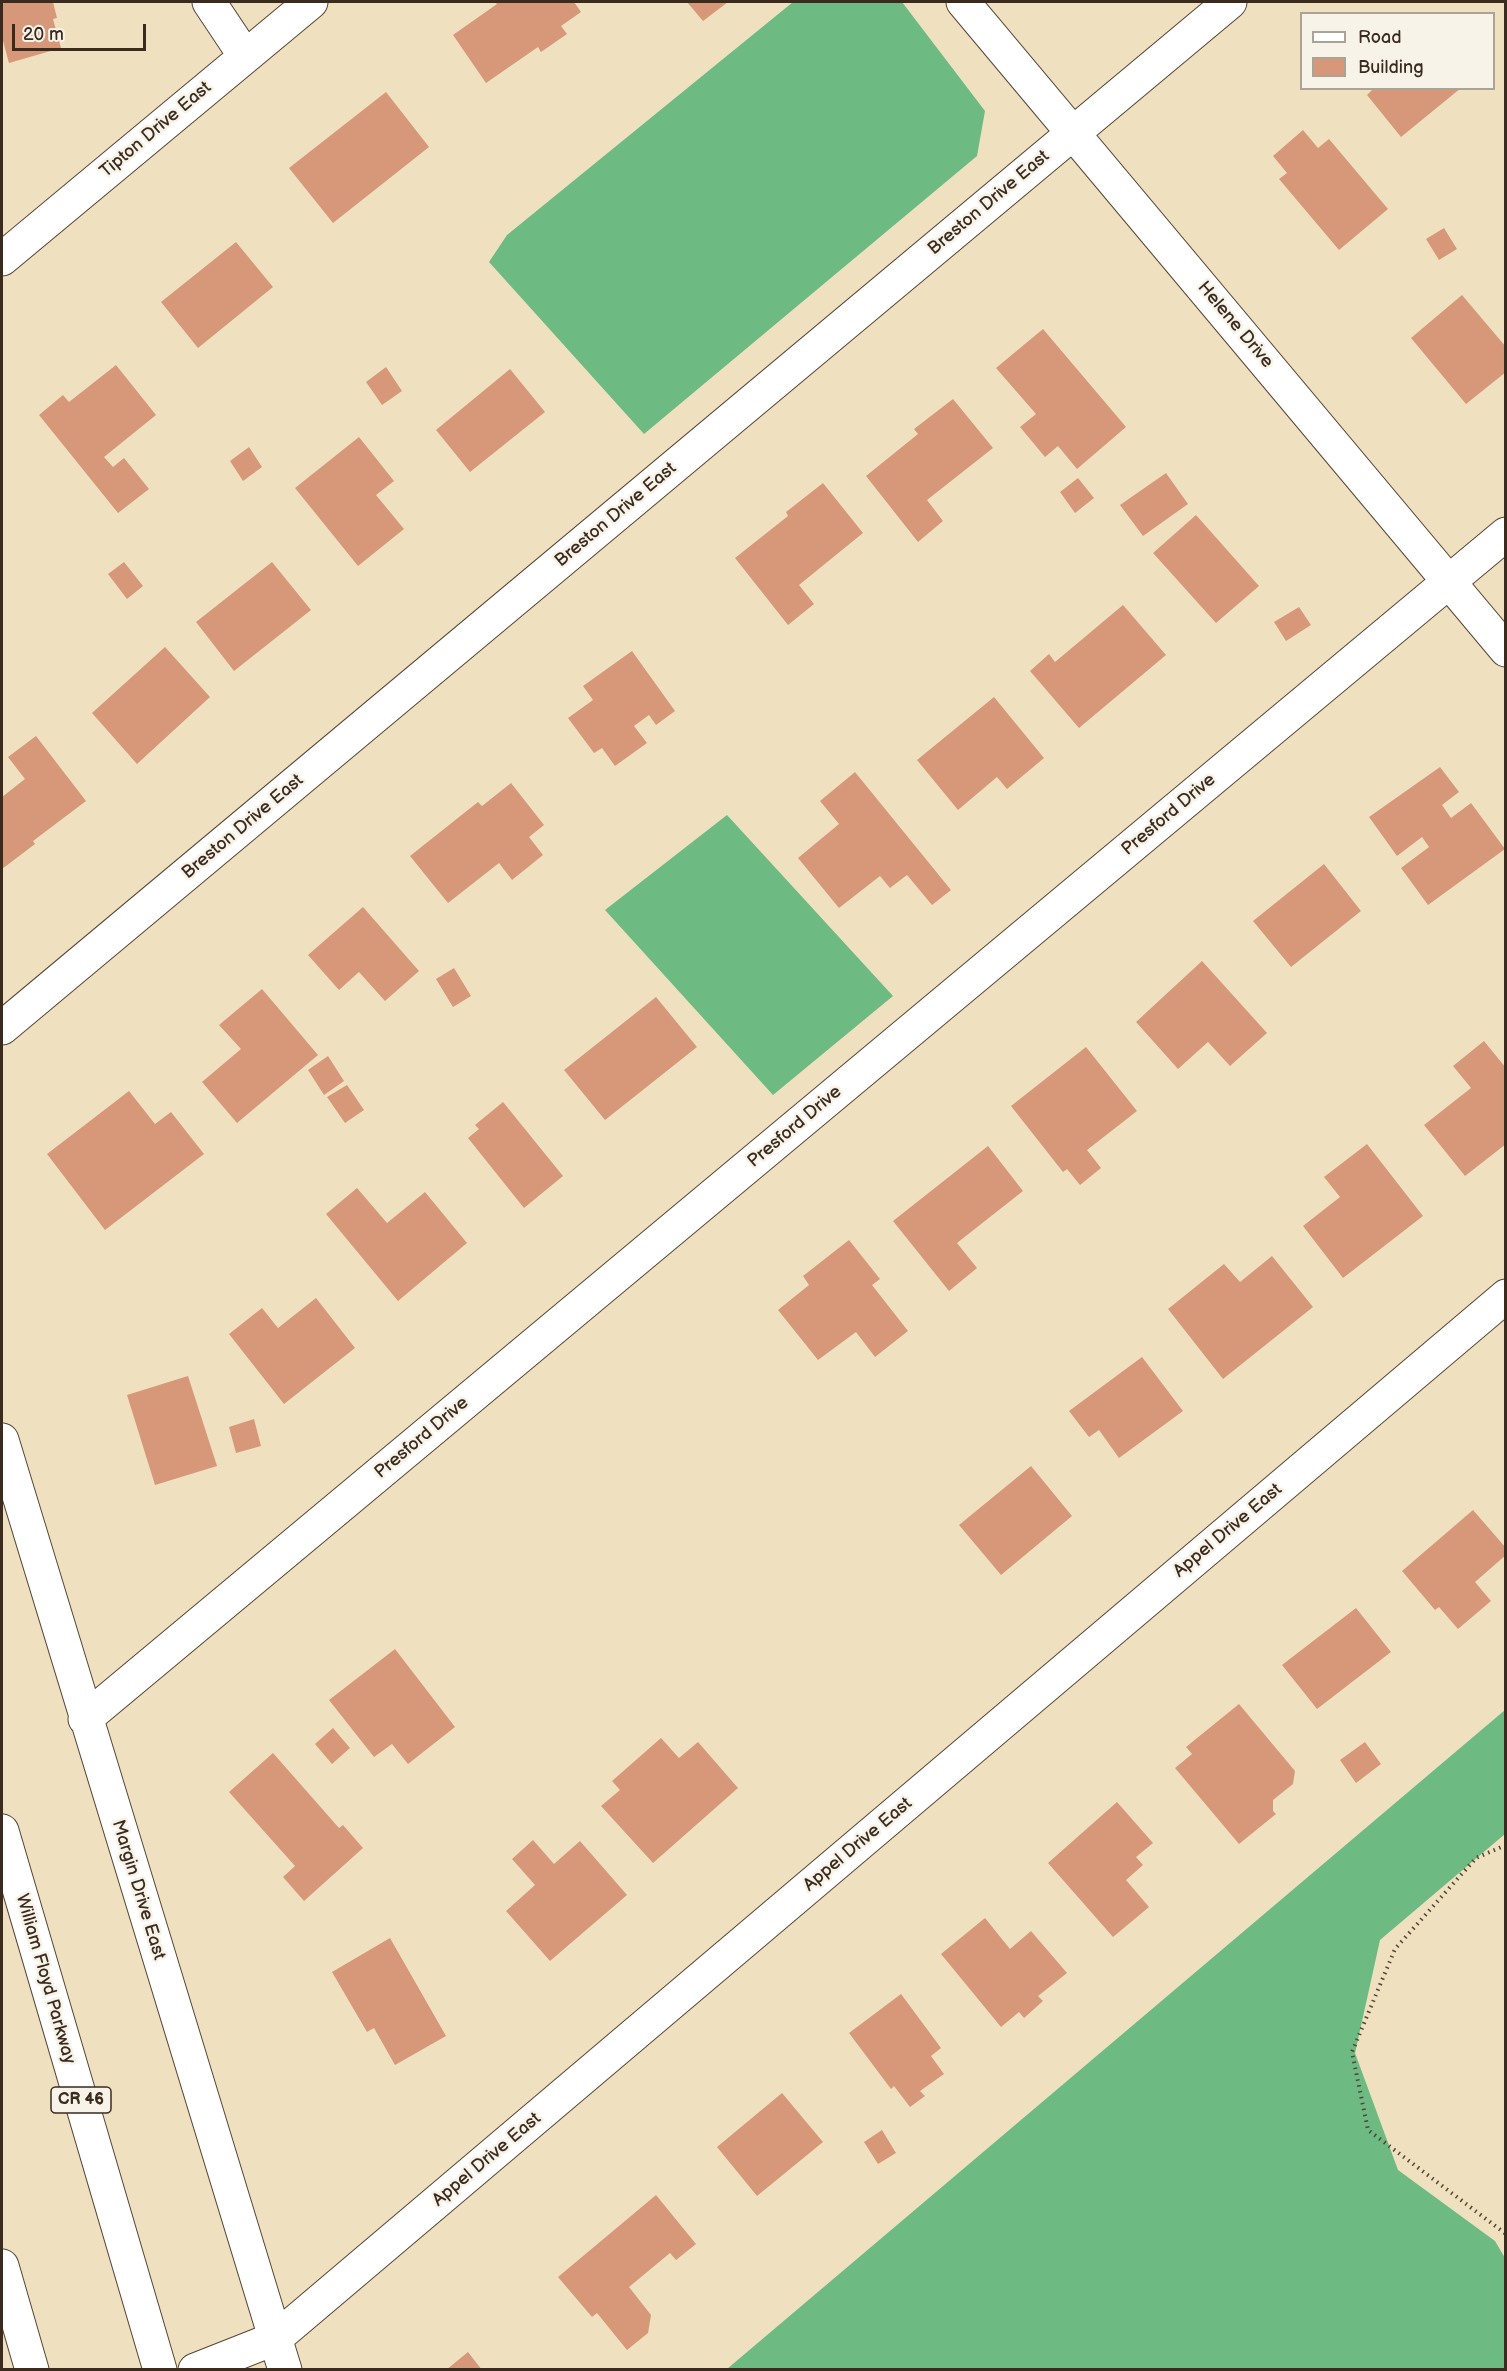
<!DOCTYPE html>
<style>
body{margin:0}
#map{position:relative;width:1507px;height:2371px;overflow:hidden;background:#efe0c0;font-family:"Balsamiq Sans",sans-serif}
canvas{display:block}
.frame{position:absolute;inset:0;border:3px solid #3b2a1e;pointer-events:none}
.legend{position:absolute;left:1300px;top:12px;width:195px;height:78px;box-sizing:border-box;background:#f7f3e8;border:2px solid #aca397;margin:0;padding:8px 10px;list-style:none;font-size:18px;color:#3b2a1e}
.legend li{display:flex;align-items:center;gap:12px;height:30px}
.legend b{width:30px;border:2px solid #aca397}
.scale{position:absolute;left:12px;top:24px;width:134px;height:27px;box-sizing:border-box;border:3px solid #3b2a1e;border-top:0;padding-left:8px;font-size:18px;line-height:21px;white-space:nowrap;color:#3b2a1e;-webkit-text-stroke:4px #f7f3e8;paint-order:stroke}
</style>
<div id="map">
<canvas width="1507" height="2371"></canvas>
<div class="frame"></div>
<ul class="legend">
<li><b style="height:8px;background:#fff"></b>Road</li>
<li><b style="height:16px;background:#d79879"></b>Building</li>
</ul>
<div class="scale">20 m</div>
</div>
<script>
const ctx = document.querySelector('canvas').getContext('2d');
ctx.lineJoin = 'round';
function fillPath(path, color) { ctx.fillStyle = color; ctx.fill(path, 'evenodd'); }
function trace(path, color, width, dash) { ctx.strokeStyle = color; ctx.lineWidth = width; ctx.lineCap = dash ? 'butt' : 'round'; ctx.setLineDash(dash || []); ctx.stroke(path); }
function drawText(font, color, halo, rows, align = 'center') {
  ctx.font = font + ' "Balsamiq Sans",sans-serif'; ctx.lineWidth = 5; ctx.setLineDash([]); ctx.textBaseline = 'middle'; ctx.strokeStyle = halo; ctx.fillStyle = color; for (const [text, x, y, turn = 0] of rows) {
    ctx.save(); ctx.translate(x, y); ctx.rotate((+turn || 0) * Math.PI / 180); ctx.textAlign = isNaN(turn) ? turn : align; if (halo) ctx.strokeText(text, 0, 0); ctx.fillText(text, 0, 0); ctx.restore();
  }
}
const forest = new Path2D(`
 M793,2H902L985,111L977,156L644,434L489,262L507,235Z
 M727,815L893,996L773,1095L605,910Z
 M1505,1710V1834L1380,1940L1355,2053L1398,2170L1495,2241L1505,2258V2369H727Z`);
const building = new Path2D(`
 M2,2H53L57,18L53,19L61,48L9,63L2,37Z
 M495,2H574L581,12L561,26L567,34L541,52L538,47L486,83L453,35L497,4Z
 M687,2H728L703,21Z
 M1374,88H1461L1401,137L1367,95Z
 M386,92L429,147L333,223L289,168Z
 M1303,130L1318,148L1329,139L1388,209L1339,250L1279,179L1287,173L1273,156Z
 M1444,228L1457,249L1439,260L1426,239Z
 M236,242L273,287L198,348L161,302Z
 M1462,295L1506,347V372L1466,404L1411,338Z
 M1043,329L1126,427L1077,469L1058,446L1045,457L1020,427L1036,414L996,368Z
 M116,365L156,415L104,457L113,467L124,458L149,489L118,513L39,415L63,395L69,402Z
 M386,367L402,391L382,405L366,382Z
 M510,369L545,412L470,472L436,430Z
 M953,399L993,448L927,500L943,521L918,542L866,476L918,434L914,429Z
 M359,437L394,481L376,495L404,529L358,566L295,488Z
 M249,447L262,467L243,481L230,461Z
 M1166,473L1188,504L1143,536L1120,505Z
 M1078,478L1094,498L1075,513L1060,492Z
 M823,483L863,533L799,585L814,604L788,625L735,558L788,516L786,512Z
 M1196,515L1259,586L1216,623L1153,553Z
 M124,562L143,586L127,599L108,574Z
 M272,562L311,610L234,671L196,622Z
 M1123,605L1166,655L1079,728L1030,671L1049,654L1055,662Z
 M1299,607L1311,625L1286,641L1274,622Z
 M165,647L210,697L137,764L92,713Z
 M632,651L675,711L656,725L649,715L634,726L647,743L615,766L602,748L594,753L568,718L593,700L583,686Z
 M994,697L1044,758L1007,789L997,777L958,810L917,760Z
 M36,736L86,801L33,841L35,844L2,869V797L25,779L8,757Z
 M1440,767L1459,792L1442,805L1451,818L1471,803L1505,849L1428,905L1401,868L1429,847L1422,837L1397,856L1369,817Z
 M855,772L951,890L932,905L907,875L890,888L880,876L839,908L798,858L839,824L820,801Z
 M511,783L544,825L529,837L543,855L512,880L499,863L448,903L410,856L478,802L482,806Z
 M1324,864L1361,911L1291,967L1253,921Z
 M363,907L419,971L385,1001L359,972L339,990L308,955Z
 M1202,961L1267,1033L1230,1066L1208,1042L1178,1069L1136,1022Z
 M454,968L471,996L453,1007L436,979Z
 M262,989L318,1055L237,1123L202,1082L241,1049L219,1025Z
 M656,997L697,1047L605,1120L564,1070Z
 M1484,1041L1506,1068V1144L1465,1176L1424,1125L1471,1088L1453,1066Z
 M1086,1047L1137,1111L1087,1150L1101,1168L1080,1185L1067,1169L1063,1172L1011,1106Z
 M328,1056L344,1081L324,1095L308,1070Z
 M347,1085L364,1110L345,1123L327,1097Z
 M129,1091L155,1124L171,1112L204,1154L105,1230L47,1154Z
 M503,1102L563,1176L524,1208L468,1138L479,1129L475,1125Z
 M1367,1144L1423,1216L1343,1278L1303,1226L1340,1197L1324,1177Z
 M988,1146L1023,1191L957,1243L977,1268L949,1291L893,1221Z
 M357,1188L387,1223L425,1192L467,1243L398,1301L326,1214Z
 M849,1240L880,1279L872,1285L908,1331L875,1357L856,1332L818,1360L778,1310L809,1285L803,1276Z
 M1272,1256L1313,1307L1223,1379L1168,1309L1224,1264L1240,1282Z
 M316,1298L355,1348L284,1404L229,1334L262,1308L278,1328Z
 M1142,1357L1183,1411L1119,1458L1099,1430L1089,1437L1069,1411Z
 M188,1376L217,1466L155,1485L127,1395Z
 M254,1419L261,1446L236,1453L229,1427Z
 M1031,1466L1072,1516L1001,1575L959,1525Z
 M1473,1510L1506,1548V1555L1475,1582L1491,1601L1458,1629L1439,1607L1435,1610L1402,1571Z
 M1356,1608L1391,1652L1317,1709L1282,1665Z
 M395,1649L455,1727L408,1764L392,1744L374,1757L329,1700Z
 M1239,1704L1295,1771L1293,1784L1273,1800V1811L1276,1814L1239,1844L1175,1768L1192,1754L1186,1747Z
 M333,1728L350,1748L332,1764L315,1744Z
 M661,1738L679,1758L698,1742L738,1788L653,1863L601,1806L620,1790L612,1781Z
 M1365,1742L1381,1764L1356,1783L1340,1760Z
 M273,1753L339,1828L343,1825L363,1848L304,1901L283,1877L295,1866L229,1792Z
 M1117,1802L1153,1843L1136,1857L1143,1865L1126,1880L1149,1907L1113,1937L1048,1863Z
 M533,1840L554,1864L580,1841L627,1895L550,1961L506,1911L535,1885L512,1859Z
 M985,1918L1010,1949L1031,1931L1067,1973L1038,1996L1043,2001L1024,2018L1019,2012L1001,2027L941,1954Z
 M390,1938L446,2036L395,2065L374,2028L367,2032L332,1972Z
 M901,1994L941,2048L931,2056L944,2074L920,2091L925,2096L910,2107L894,2086L891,2089L849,2033Z
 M782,2093L823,2142L757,2196L717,2147Z
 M882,2130L896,2153L878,2164L864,2142Z
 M656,2195L696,2244L676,2260L670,2253L629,2287L651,2315L648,2333L627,2350L597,2313L592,2317L558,2277Z
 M468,2352L482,2370H446Z`);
const path = new Path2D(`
 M1506,1845L1476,1858L1395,1949L1352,2052L1368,2130L1506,2234`);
const minor = new Path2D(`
 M209,2L245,56
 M963,2L1506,650
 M2,259L311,2
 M2,1028L1230,2
 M2,1440L285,2370
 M85,1719L1506,534
 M195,2370L276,2338L1506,1296`);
const highway = new Path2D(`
 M2,1831L160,2370
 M2,2266L32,2370`);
const shields = [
 [81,2100,60]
];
const shieldNames = [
 ["CR 46",81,2100]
];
const streetNames = [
 ["Tipton Drive East",156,130,-40],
 ["Breston Drive East",989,203,-40],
 ["Helene Drive",1235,325,50],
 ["Breston Drive East",616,515,-40],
 ["Presford Drive",1169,815,-40],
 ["Breston Drive East",243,827,-40],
 ["Presford Drive",795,1127,-40],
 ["Presford Drive",422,1438,-40],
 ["Appel Drive East",1228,1531,-40],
 ["Appel Drive East",858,1845,-40],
 ["Margin Drive East",138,1890,73],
 ["William Floyd Parkway",45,1979,74],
 ["Appel Drive East",487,2160,-40]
];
fillPath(forest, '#6eba83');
fillPath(building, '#d79879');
trace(minor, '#564536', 35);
trace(highway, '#564536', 35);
trace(path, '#564536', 4, [1.5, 4.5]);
trace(minor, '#fff', 33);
trace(highway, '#fff', 33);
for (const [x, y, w] of shields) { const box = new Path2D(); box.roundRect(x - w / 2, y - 13, w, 26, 4.5); ctx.fillStyle = '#f7f3e8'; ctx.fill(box); trace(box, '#3b2a1e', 1.5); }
drawText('bold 16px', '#3b2a1e', null, shieldNames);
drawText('18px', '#3b2a1e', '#f7f3e8', streetNames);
</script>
